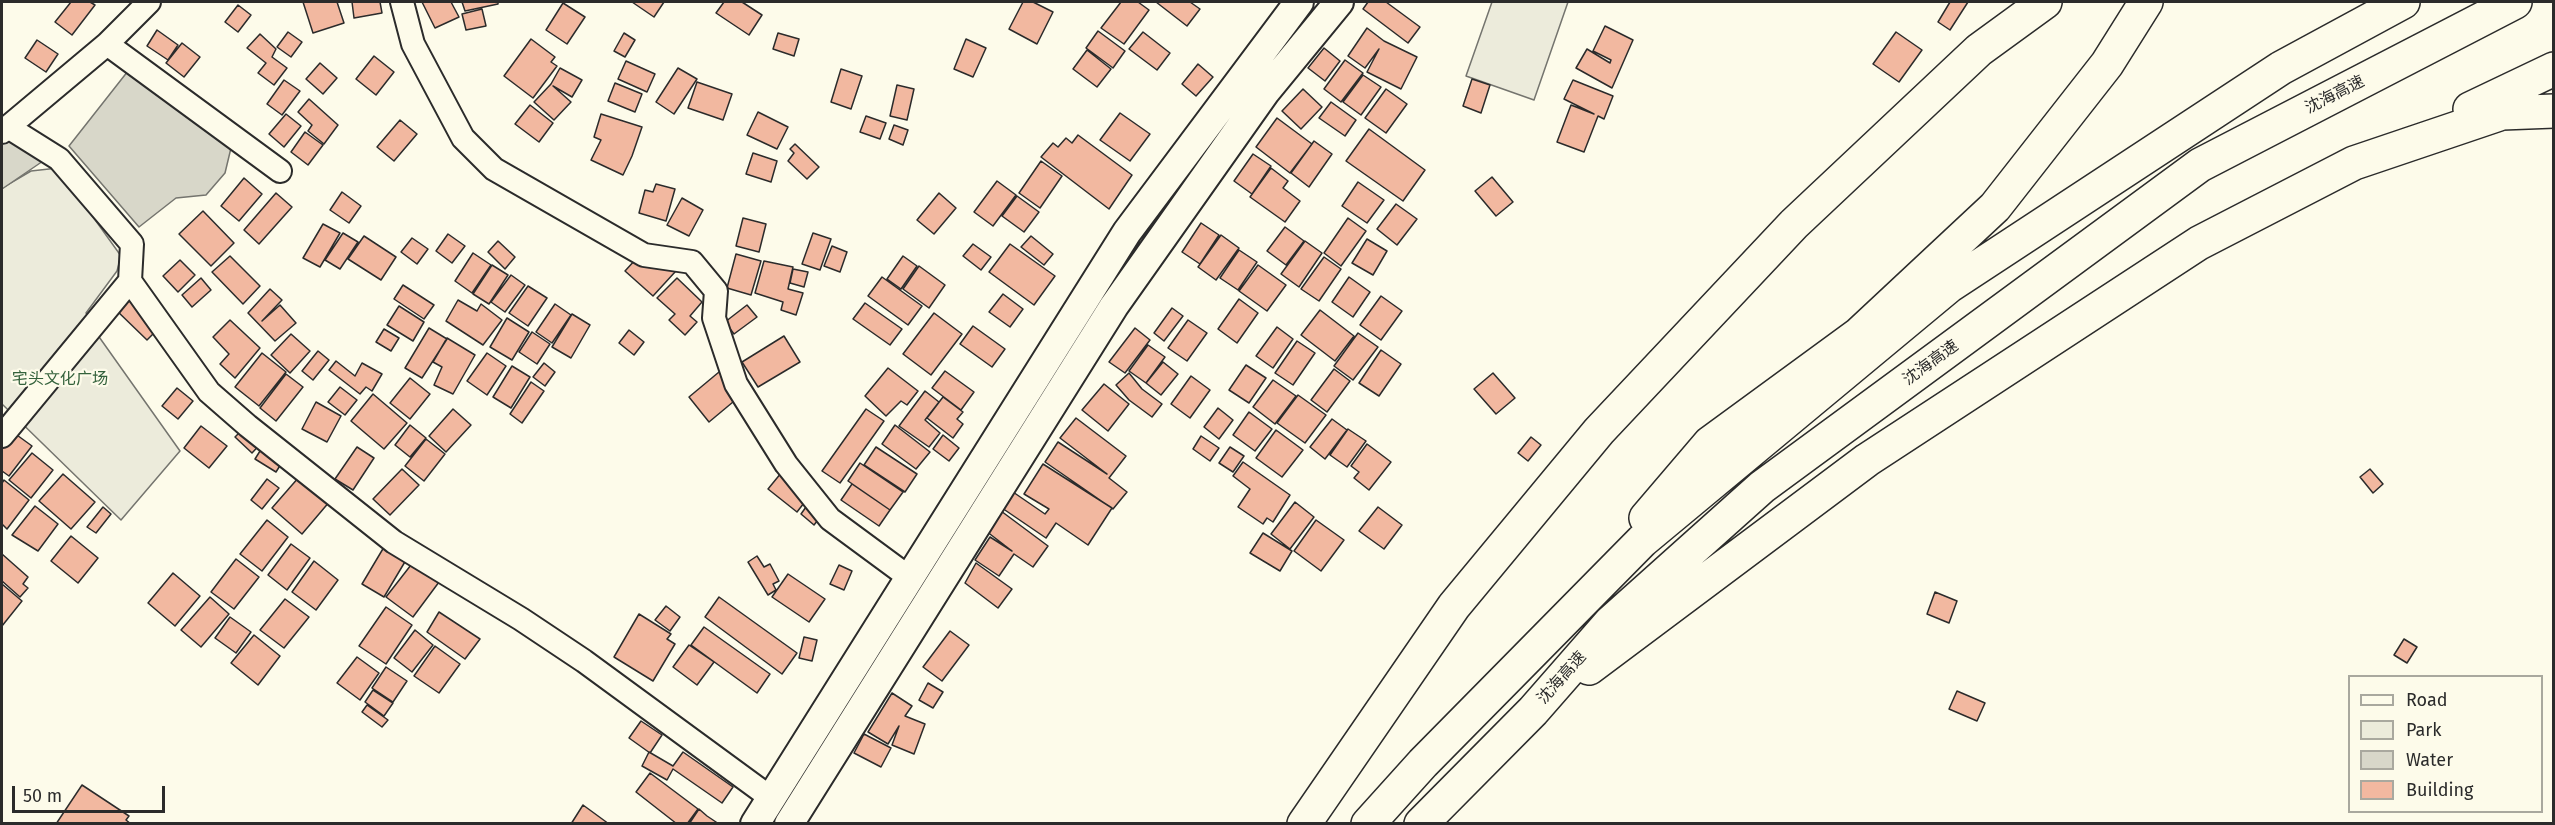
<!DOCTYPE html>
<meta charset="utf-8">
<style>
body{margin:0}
#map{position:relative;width:2555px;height:825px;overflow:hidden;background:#fdfbea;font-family:"Fira Sans",sans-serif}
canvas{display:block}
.frame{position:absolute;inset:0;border:3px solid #2b2b2b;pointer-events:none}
.legend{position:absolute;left:2348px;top:675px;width:195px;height:138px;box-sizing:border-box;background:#fdfbea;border:2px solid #a9a89e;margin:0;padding:8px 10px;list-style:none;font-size:18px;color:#2b2b2b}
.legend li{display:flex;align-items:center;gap:12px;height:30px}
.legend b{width:30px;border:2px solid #a9a89e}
.scale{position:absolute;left:12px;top:786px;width:153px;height:27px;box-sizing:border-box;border:3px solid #2b2b2b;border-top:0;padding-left:8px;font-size:18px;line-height:21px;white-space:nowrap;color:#2b2b2b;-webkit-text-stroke:4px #fdfbea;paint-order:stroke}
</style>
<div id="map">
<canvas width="2555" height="825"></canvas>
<div class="frame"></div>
<ul class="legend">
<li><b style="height:8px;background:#fdfbea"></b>Road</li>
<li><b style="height:16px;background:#ecebdb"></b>Park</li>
<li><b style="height:16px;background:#d8d7c9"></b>Water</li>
<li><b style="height:16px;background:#f2b8a0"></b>Building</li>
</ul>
<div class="scale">50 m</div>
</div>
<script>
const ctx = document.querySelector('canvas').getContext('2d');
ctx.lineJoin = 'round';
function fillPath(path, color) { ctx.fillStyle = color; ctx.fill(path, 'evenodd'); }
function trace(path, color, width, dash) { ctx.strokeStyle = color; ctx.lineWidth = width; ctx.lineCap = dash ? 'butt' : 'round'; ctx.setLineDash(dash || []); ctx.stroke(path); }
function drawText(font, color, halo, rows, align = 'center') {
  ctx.font = font + ' "Fira Sans","Noto Sans SC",sans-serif'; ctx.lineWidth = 4.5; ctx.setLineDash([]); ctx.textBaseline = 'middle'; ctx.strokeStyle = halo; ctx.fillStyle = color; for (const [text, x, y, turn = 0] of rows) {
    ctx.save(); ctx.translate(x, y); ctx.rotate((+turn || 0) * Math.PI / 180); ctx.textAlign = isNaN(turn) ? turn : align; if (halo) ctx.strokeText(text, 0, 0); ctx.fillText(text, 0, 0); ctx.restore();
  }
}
const green = new Path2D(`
 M1492,2H1568L1534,100L1466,76Z
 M58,168L121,256L117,271L86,313L97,334L180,451L121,520L2,404V188L31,171Z`);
const water = new Path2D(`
 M128,71L231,148L225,173L206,195L176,198L139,227L69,146Z
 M11,134L46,159L2,189V142Z`);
const building = new Path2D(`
 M71,2H90L95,5L72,35L55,22Z
 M303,2H337L344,23L313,33Z
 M352,2H380L382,13L354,18Z
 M422,2H451L459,17L435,28Z
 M462,2H498V4L465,11Z
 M632,2H664L654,17Z
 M724,2H742L762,15L749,35L716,13Z
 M1023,2H1033L1053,12L1037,44L1009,29Z
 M1121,2H1138L1149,10L1124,44L1101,28Z
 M1156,2H1190L1200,9L1187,26Z
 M1368,2H1386L1420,27L1408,43L1363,9Z
 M1950,2H1968L1950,30L1938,22Z
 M563,3L585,17L567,44L546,30Z
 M238,5L251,15L238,32L225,22Z
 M482,9L486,26L466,30L462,14Z
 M1605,26L1633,40L1612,88L1576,68L1587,49L1610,63L1611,60L1593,51Z
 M1367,28L1384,41L1417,57L1401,89L1367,72L1379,49L1365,68L1348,56Z
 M157,30L178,45L168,60L147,46Z
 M1098,31L1125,51L1113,68L1086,48Z
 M288,32L302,42L291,57L277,47Z
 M1143,32L1170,53L1157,70L1129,49Z
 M1896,32L1922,50L1899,82L1873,64Z
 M624,33L635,40L625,57L614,51Z
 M778,33L799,39L794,56L773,49Z
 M260,34L276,49L272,57L287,68L274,85L258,73L266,63L247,48Z
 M531,39L555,57L551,62L557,66L533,98L504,76Z
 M966,39L986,48L973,77L954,69Z
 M37,40L58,54L46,72L25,58Z
 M182,43L200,57L184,77L166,63Z
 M1324,48L1340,61L1325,81L1308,68Z
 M1087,50L1111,69L1097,87L1073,69Z
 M374,56L394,72L376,95L356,79Z
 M1345,60L1363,73L1341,102L1324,89Z
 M626,61L655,74L647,92L618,79Z
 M320,63L337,78L323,94L306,79Z
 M1198,64L1213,77L1196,96L1182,84Z
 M560,68L582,80L572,97L553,86L571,102L554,120L534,102L551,84Z
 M678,68L697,79L674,114L656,102Z
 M841,69L862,76L851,109L831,102Z
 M1363,75L1381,87L1361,115L1343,102Z
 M1472,79L1490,85L1481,113L1463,106Z
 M284,80L300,91L282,115L267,104Z
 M1573,80L1613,96L1604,119L1598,116L1584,152L1557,142L1571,105L1594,114L1564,99Z
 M697,82L732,94L723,120L688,108Z
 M615,83L642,94L635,112L608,101Z
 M897,85L914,89L907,120L890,116Z
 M1303,89L1322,107L1301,129L1282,111Z
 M1386,89L1407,104L1386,133L1365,118Z
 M309,99L338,125L324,144L308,131L312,125L298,112Z
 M1331,102L1356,120L1345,136L1319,118Z
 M530,105L553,123L539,142L515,124Z
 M758,112L788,127L777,149L747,135Z
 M1120,113L1150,134L1130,161L1100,140Z
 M286,114L301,126L284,147L269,134Z
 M601,114L642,127L632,156L623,175L591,160L601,140L594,137Z
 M866,116L886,123L880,139L860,132Z
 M1277,118L1312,144L1290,173L1256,147Z
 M400,120L417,134L394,161L377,147Z
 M894,125L908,130L903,145L889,139Z
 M1369,129L1425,170L1403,201L1346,161Z
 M305,132L323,145L308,165L291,152Z
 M1078,135L1132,175L1109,209L1041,157L1053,143L1058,147L1066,138L1072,143Z
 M1314,141L1332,154L1309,187L1291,173Z
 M795,144L819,167L807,179L788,161L794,153L790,149Z
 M753,153L777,161L771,182L746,174Z
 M1253,154L1271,166L1252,194L1234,181Z
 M1041,161L1062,176L1040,208L1019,193Z
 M1271,168L1288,181L1283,188L1300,201L1285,222L1250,197Z
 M1492,177L1513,202L1496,216L1475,191Z
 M244,178L262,194L239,221L221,206Z
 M997,181L1016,195L993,226L974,212Z
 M1358,182L1384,200L1367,223L1342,206Z
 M656,184L675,189L666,221L639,213L645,190L653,192Z
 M342,192L361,206L349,223L330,210Z
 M276,193L292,207L259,244L244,230Z
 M939,193L956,208L934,234L917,220Z
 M1017,196L1039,212L1024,232L1002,216Z
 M682,198L703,210L689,236L667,225Z
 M1396,204L1417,219L1397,245L1377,229Z
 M203,211L234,243L211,266L179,234Z
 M743,218L766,224L759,252L736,246Z
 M1348,218L1366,231L1341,266L1324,253Z
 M1201,223L1219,235L1200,264L1182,252Z
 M323,224L340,233L320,267L303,258Z
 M1285,227L1304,241L1286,265L1267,251Z
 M343,233L358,242L340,269L325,260Z
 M813,233L831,239L820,270L802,264Z
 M448,234L465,246L452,263L436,251Z
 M1221,235L1239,248L1216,280L1198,267Z
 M364,236L396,257L381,280L348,259Z
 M1031,236L1053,254L1044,265L1021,247Z
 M412,238L428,249L417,264L401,252Z
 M1367,239L1387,251L1373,275L1352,263Z
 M498,241L515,257L505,269L488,252Z
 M1305,241L1322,253L1299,287L1281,274Z
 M973,244L991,257L981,270L963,256Z
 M1010,244L1055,276L1034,305L989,272Z
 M832,246L847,252L840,272L824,266Z
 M647,247L675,272L653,296L625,271Z
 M1239,250L1257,262L1238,290L1220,278Z
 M473,253L491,265L472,293L455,281Z
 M736,254L761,261L751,295L727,288Z
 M230,256L260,286L243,304L212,272Z
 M903,256L917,266L901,289L887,279Z
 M1324,257L1341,269L1319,301L1301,289Z
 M180,260L195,275L178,292L163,276Z
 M764,261L793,267L788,289L803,293L796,315L781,310L783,302L755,293Z
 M492,265L508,275L489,304L473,294Z
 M1258,265L1286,285L1267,311L1239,291Z
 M919,266L945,285L929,308L903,289Z
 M793,269L808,272L804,287L790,283Z
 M511,275L525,285L505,312L491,302Z
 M882,277L922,306L908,325L868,296Z
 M1349,277L1370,292L1353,317L1332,302Z
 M201,278L211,290L192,307L182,295Z
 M677,278L702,302L690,316L697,322L685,335L669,320L675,314L657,298Z
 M403,285L434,305L424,319L394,299Z
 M528,286L547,298L528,326L509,313Z
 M270,289L282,300L262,321L280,305L296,323L275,341L248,313Z
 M131,291L164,323L147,340L114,308Z
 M1003,294L1023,309L1010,327L989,312Z
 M1381,296L1402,311L1381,340L1360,325Z
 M1239,299L1258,313L1237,343L1218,329Z
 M458,300L477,311L481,304L502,320L483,345L446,321Z
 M865,303L902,329L890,345L853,319Z
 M555,304L571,315L552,343L536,332Z
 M747,305L757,317L734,334L725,322Z
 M399,306L424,322L413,341L387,325Z
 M1172,308L1183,316L1164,341L1154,333Z
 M1320,310L1354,336L1335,361L1301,335Z
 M934,313L962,334L931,375L903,354Z
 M572,314L590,325L571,358L552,347Z
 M507,318L529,332L512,360L490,347Z
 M230,320L260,348L235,378L220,364L229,354L213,337Z
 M1188,320L1207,333L1187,361L1168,348Z
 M973,326L1005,349L992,367L960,344Z
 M1277,327L1293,339L1273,368L1256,356Z
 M429,328L447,339L422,378L405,368Z
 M1135,328L1150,340L1125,373L1109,362Z
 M384,329L399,338L391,351L376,342Z
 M629,330L644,342L634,355L619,343Z
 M532,332L550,344L537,364L519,352Z
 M1358,333L1378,347L1353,380L1334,366Z
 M291,334L310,351L290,373L271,355Z
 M784,336L800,362L758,387L742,362Z
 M447,338L475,355L453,394L434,385L442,367L433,362Z
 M1297,341L1315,353L1293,385L1275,373Z
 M1148,345L1165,357L1146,383L1129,371Z
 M1381,350L1401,364L1379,396L1359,383Z
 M318,351L329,360L313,380L302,371Z
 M262,353L286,372L259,406L235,387Z
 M487,353L506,366L487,395L467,381Z
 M336,361L355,376L362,363L382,374L372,391L366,387L360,394L329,370Z
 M1163,362L1178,374L1161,395L1146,383Z
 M544,363L555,372L545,386L533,377Z
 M1246,365L1266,378L1249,403L1229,390Z
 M512,366L530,377L511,408L493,397Z
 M888,368L918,391L907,405L901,401L886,416L865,396Z
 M1334,369L1350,381L1327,412L1311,400Z
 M945,371L974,392L961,410L932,388Z
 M719,372L739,397L709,422L689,397Z
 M1129,373L1142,389L1162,404L1152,417L1129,400L1116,385Z
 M1493,373L1515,398L1496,414L1474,389Z
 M286,374L303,387L276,421L260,408Z
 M1191,376L1210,390L1190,418L1171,404Z
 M410,378L430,394L410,419L390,403Z
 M1273,380L1296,396L1275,424L1253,407Z
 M531,382L544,391L522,423L510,414Z
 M1104,384L1129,404L1108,431L1082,410Z
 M340,387L357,400L345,415L328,402Z
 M177,388L193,401L178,419L162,406Z
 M925,391L939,402L925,420L940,433L929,447L899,426Z
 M373,394L407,423L384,449L351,421Z
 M1298,395L1326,415L1305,443L1277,423Z
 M943,397L963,412L957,419L963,424L953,438L927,418Z
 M316,402L341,416L327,442L302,429Z
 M1218,408L1233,420L1219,439L1204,427Z
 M453,409L471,425L446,452L429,436Z
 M866,409L884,421L840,483L822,471Z
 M1249,412L1272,429L1255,451L1233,435Z
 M1076,418L1126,456L1109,478L1127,492L1113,509L1045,462L1058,442L1107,474L1060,438Z
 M1332,419L1347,430L1325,459L1310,447Z
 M249,423L265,439L252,453L235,437Z
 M410,425L426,438L410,457L395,445Z
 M895,425L930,452L916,469L882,444Z
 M201,426L227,446L209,468L184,448Z
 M1348,429L1366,441L1347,467L1330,455Z
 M10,430L32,446L9,476L2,471V442Z
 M1276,430L1303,450L1282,477L1256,458Z
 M943,435L959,448L949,461L933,449Z
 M1201,436L1219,448L1210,461L1193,449Z
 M1531,437L1541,445L1528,461L1518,453Z
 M426,439L445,454L424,481L405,466Z
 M265,443L286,456L276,472L255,459Z
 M1367,444L1391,462L1369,490L1354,478L1359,472L1351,466Z
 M357,447L374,458L353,490L335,479Z
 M876,447L917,474L905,492L864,465Z
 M1230,447L1244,456L1233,472L1219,463Z
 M32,453L53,470L31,498L9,480Z
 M1243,462L1290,495L1273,522L1267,518L1263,524L1238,507L1250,489L1233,476Z
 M860,463L903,492L890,510L848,481Z
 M1043,464L1112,508L1088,545L1056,523L1046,538L1002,508L1013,492L1045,514L1049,509L1024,494Z
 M786,467L814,490L797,512L768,489Z
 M306,469L336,494L302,534L272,508Z
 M402,469L419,485L390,515L373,499Z
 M2370,469L2383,484L2373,493L2360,477Z
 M63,474L95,502L71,529L39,501Z
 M267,479L279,488L262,509L251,500Z
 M4,480L29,500L7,529L2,524V483Z
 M852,484L890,510L879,526L841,500Z
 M811,500L825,511L814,525L801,514Z
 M1295,502L1314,517L1290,549L1271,534Z
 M35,506L58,524L38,551L12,535Z
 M103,507L111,514L96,533L87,527Z
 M1378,507L1402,525L1384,549L1359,531Z
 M1001,511L1048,546L1033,567L1014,554L999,576L975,560L990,537L1012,551L986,531Z
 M267,520L288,537L262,571L240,554Z
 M1316,520L1344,540L1321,571L1294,551Z
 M1263,533L1292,551L1280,571L1250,553Z
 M71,536L98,558L78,583L51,561Z
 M387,542L409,555L384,597L362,584Z
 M291,544L310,558L287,590L268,575Z
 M2,554L28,577L23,584L28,588L20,597L2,581Z
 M418,556L442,578L413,617L386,597Z
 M757,556L764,567L770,564L779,581L773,584L776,590L768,595L748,562Z
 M236,559L259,577L234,609L211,592Z
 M314,561L338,580L316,610L292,592Z
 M976,563L1012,589L998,608L965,583Z
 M839,565L852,571L844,590L830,584Z
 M173,573L200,596L175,626L148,603Z
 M788,574L825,599L809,622L772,597Z
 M2,584L22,601L2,626Z
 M1935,592L1957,601L1949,623L1927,614Z
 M210,597L229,614L201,647L181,630Z
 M719,597L797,653L782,674L705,617Z
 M285,599L309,617L284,648L260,630Z
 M666,606L680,617L670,631L655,620Z
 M386,607L412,625L386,664L359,646Z
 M439,612L480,639L465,659L427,632Z
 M639,614L671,634L667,639L675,644L653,681L614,657Z
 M230,617L251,632L236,653L215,638Z
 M704,627L770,674L757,693L691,645Z
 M415,630L433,645L412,672L394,658Z
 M950,631L969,645L942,681L923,667Z
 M254,635L280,656L258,685L231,663Z
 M804,637L817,640L812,661L799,658Z
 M2404,639L2417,647L2407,663L2394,655Z
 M689,645L714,662L697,685L673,667Z
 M435,646L460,664L439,693L414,676Z
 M357,657L379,673L360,700L337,683Z
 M386,667L407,681L393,702L372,688Z
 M928,683L943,692L933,708L919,700Z
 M373,690L393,703L384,716L365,702Z
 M1957,691L1985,703L1977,721L1949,709Z
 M892,693L912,706L905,716L925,724L914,754L892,745L899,726L888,744L868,732Z
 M367,705L388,720L382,727L362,712Z
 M641,721L662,735L650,753L629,738Z
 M864,734L891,748L881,767L854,753Z
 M649,752L673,766L683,752L733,787L722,803L673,769L667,780L642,766Z
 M650,773L698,809L687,824H677L636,792Z
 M82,785L129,816L126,820L131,824H56Z
 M583,805L609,824H571Z
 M699,809L707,816L719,824H689Z`);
const minor = new Path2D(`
 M402,2L413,44L463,138L494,169L644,255L692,262L716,291L714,318L736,384L786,464L830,519L910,578
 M107,44L280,171
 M8,127L59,159L132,244L130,281L209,392L248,426L394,542L521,619L584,661L771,798
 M2,132L107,44L149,2
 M2,436L130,281`);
const major = new Path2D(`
 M755,824L1127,232L1299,2
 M789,824L1114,306L1266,91L1339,2`);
const highway = new Path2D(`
 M2470,109L2554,69
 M1646,518L1710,443L1859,334L1995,207L2107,64L2146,2
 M1589,668L1867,460L2199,243L2354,163L2502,113L2554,111
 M1304,824L1454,606L1599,431L1794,224L1979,50L2045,2
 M1368,824L1423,763L1642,541L1949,286L2281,68L2403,2
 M1421,824L1533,711L1610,623L1762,487L2200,165L2515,2`);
const streetNames = [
 ["沈海高速",2335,95,-27],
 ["沈海高速",1931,363,-36],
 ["沈海高速",1562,678,-48]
];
const parkNames = [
 ["宅头文化广场",60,380]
];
fillPath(green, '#ecebdb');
trace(green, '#74746e', 1.5);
fillPath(water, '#d8d7c9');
trace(water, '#74746e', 1.5);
fillPath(building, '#f2b8a0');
trace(building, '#2b2b2b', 1.5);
trace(minor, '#2b2b2b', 26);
trace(major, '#2b2b2b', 32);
trace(highway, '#2b2b2b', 36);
trace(minor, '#fdfbea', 22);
trace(major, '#fdfbea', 28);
trace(highway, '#fdfbea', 33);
drawText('16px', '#2b2b2b', '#fdfbea', streetNames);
drawText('16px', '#34623c', '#fdfbea', parkNames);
</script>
